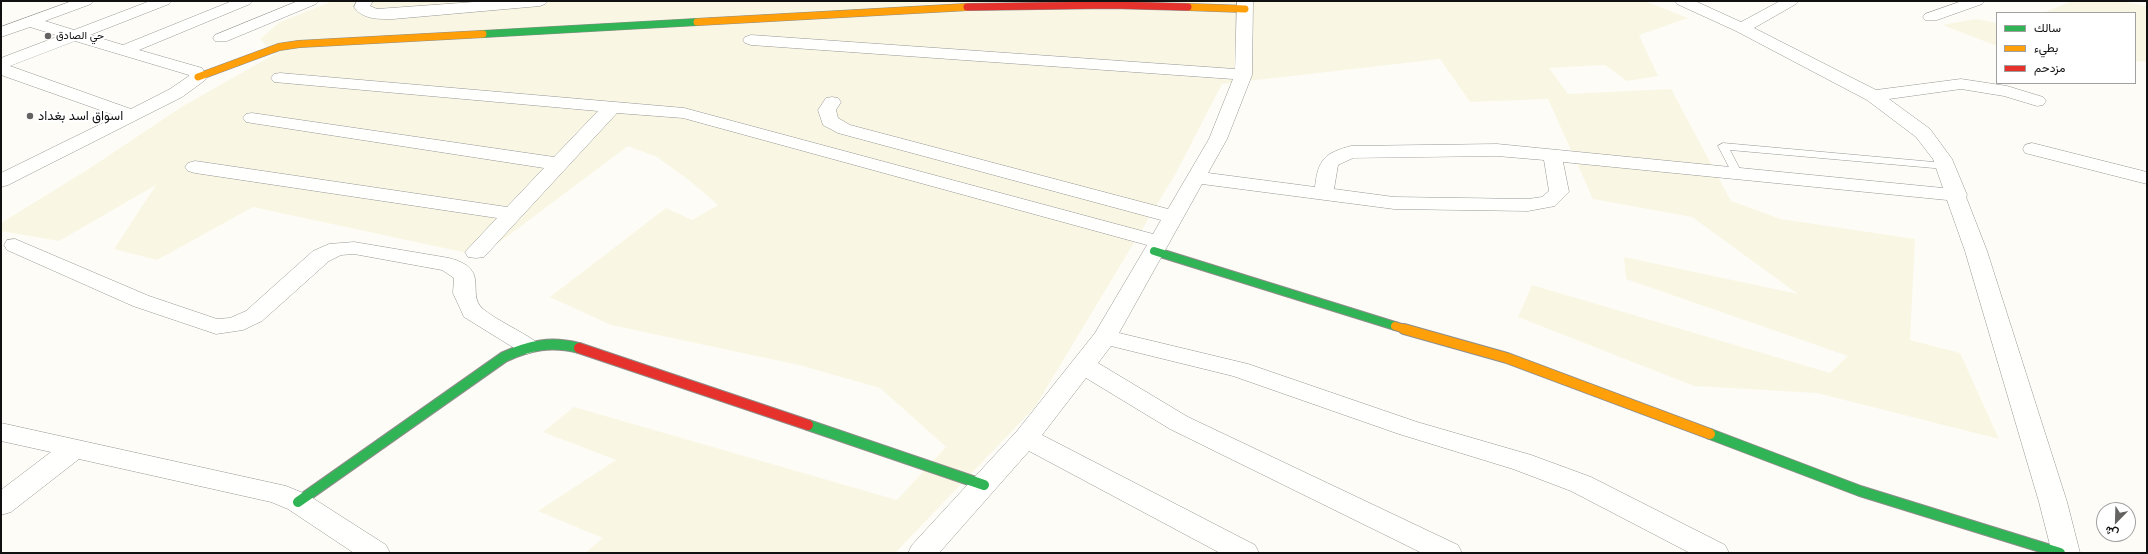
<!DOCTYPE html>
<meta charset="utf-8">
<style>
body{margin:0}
#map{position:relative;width:2148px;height:554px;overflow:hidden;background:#fdfcf7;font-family:"Playfair Display",Vazirmatn,serif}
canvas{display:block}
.frame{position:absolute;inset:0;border:2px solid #111;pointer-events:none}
.legend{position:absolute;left:1996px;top:12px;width:140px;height:72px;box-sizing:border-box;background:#fff;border:1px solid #a0a0a0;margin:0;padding:5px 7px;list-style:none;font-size:12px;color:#111}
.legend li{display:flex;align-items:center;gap:8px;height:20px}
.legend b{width:20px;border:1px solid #a0a0a0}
.north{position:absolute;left:2096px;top:502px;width:40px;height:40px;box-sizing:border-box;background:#fff;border:1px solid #a0a0a0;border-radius:50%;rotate:203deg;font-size:11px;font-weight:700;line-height:16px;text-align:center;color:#111}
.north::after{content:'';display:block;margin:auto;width:14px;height:18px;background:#646362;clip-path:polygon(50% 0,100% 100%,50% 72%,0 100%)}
</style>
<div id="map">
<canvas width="2148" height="554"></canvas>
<div class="frame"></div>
<ul class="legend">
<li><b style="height:5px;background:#30b455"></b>سالك</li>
<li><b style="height:5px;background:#ff9f0a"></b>بطيء</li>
<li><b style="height:5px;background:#e5322d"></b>مزدحم</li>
</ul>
<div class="north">ش</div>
</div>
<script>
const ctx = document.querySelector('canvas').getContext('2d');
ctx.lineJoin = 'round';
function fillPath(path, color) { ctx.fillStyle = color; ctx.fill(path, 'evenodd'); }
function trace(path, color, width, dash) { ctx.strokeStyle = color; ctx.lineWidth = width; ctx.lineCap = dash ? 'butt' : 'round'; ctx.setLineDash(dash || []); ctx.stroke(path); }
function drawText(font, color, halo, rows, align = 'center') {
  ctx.font = font + ' "Playfair Display",Vazirmatn,serif'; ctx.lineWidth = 4; ctx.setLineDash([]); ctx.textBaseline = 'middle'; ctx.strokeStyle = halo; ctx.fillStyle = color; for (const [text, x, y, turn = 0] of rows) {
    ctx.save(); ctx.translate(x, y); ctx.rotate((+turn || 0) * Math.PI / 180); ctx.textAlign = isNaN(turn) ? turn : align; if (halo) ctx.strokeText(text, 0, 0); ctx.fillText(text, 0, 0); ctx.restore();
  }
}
const farmland = new Path2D(`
 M333,1H1645L1688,18L1639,35L1658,76L1627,81L1605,65L1549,68L1568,94L1671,89L1731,201L1781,219L1915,239L1910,340L1960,353L1999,439L1817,393L1694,386L1518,317L1532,285L1830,373L1848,356L1626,279L1624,257L1798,294L1692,217L1593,199L1548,99L1470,102L1440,59L1222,84L1176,173L1035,407L895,553H585L603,538L538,511L616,460L543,432L574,407L897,500L946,447L880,388L799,365L611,325L550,297L666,208L692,220L718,205L690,181L657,157L628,146L481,256L253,207L157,260L114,249L156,185L59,241L1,231V223L87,170L183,106L275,54L260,39L280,22Z
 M2072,1H2121L2147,6V62L2135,61V13H2043Z
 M1976,19L1997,23V46L1942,25Z`);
const lane = new Path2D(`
 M1723,143L1945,163L1950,166L1945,169L1730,150L1742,173L1737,176L1732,173L1718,146Z`);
const street = new Path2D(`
 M72,1H94L91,4L45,21L74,30L150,1H172L169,4L90,35L123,45L232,1H253L250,4L139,50L202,68L207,77L204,81L182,97L8,185L1,187V173L117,116L1,75V58L59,36L30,27L1,37V27ZM75,41L189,75V76L170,89L131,109L10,66Z
 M298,1H319L316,4L227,41H215L213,38L215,35Z
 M357,1H373L370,6L377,9L488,1H548L545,4L540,6L393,19C379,19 363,20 354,7Z
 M1237,1H1253L1252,75L1227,139L1208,173L1315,187C1318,159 1325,153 1351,146L1497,144L1943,188L1933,159L1916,137L1867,100L1736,31L1677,4L1674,1H1695L1741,22L1780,1H1799L1796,4L1754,28L1876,90L1961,79L2007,86L2043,97L2046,101L2043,105L2037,106L2004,96L1961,89L1889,99L1930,129L1952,159L1967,195L1966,197L1987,251L2067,502L2080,553H2052L2039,502L1965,251L1947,200L1563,162L1569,192L1555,206L1528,211L1394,209L1202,184L1119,333L1248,364L1417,422L1531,455L1591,477L1725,545L1729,553H1690L1571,491L1513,469L1399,434L1233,376L1111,346L1098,363L1188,417L1458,545L1462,553H1422L1170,429L1086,378L1042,435L1255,545L1259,553H1220L1029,451L939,553H908L912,545L1017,431L1095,333L1147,245L683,118L617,113L484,257L476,258L468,257L465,252L497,218L195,173L188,171L185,167L188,163L195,161L507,207L544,168L252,123L246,122L243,118L246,114L252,113L554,157L598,111L274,82L271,78L274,74L280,73L684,108L1153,234L1161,220L838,133L823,125L818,110L826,98L832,97L838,98L841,102L836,110L838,118L850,125L1168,209L1209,139L1233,79L751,45L745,43L743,40L745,37L751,35L1235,69ZM1497,156L1544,160L1549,191L1542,197L1528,199L1394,197L1334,189L1338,165L1353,158Z
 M1962,1H1985L1982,4L1937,20H1925L1923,17L1925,14Z
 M2032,143L2147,172V184L2025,153L2023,149L2025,145Z
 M15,239L149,296L217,319L230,318L246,311L313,251L329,244L354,242L449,258C492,269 465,293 483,309C498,321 519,330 535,341L539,346L535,351L527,354L519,351L464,317L453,293L454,278L442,270L354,254L341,255L329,261L262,321L243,330L216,334L133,306L7,250L4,245L7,240Z
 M1,423L286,486L308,495L386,545L390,553H354L288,509L271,502L79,459L11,512L1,515V490L51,452L1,441Z`);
const fastFar2 = new Path2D(`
 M483,34L697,22`);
const fastFar1 = new Path2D(`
 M1154,251L1395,326`);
const fast = new Path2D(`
 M808,425L984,485
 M1710,434L1860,491L2060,553
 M298,502L504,357C530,345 551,341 579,348`);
const slowFar2 = new Path2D(`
 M1188,7L1245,9
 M697,22L967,7
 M198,77L279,47L299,44L483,34`);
const slowFar1 = new Path2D(`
 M1395,326L1408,330`);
const slow = new Path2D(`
 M1404,329L1507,358L1710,434`);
const jamFar1 = new Path2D(`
 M967,7L1111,5L1188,7`);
const jam = new Path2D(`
 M579,348L808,425`);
const markers = [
 [48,36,4,"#646362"],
 [30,116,4,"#646362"]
];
const farPoinames = [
 ["حي الصادق",56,36]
];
const poiNames = [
 ["اسواق اسد بغداد",38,116]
];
fillPath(farmland, '#f9f7e4');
trace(lane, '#979795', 1);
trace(street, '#979795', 1);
trace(fastFar2, '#8e8d8b', 8);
trace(fastFar1, '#8e8d8b', 10);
trace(fast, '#8e8d8b', 12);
trace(slowFar2, '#8e8d8b', 8);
trace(slowFar1, '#8e8d8b', 10);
trace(slow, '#8e8d8b', 12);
trace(jamFar1, '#8e8d8b', 8);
trace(jam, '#8e8d8b', 12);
fillPath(lane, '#fffffe');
fillPath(street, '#fffffe');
trace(fastFar2, '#30b455', 7);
trace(fastFar1, '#30b455', 8);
trace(fast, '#30b455', 10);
trace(slowFar2, '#ff9f0a', 7);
trace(slowFar1, '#ff9f0a', 8);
trace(slow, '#ff9f0a', 10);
trace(jamFar1, '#e5322d', 7);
trace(jam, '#e5322d', 10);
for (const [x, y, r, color] of markers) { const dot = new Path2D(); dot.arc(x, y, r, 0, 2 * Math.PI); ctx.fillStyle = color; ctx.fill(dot); trace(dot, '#fff', 1.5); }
drawText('11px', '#111', '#fff', farPoinames, 'left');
drawText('13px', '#111', '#fff', poiNames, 'left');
</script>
